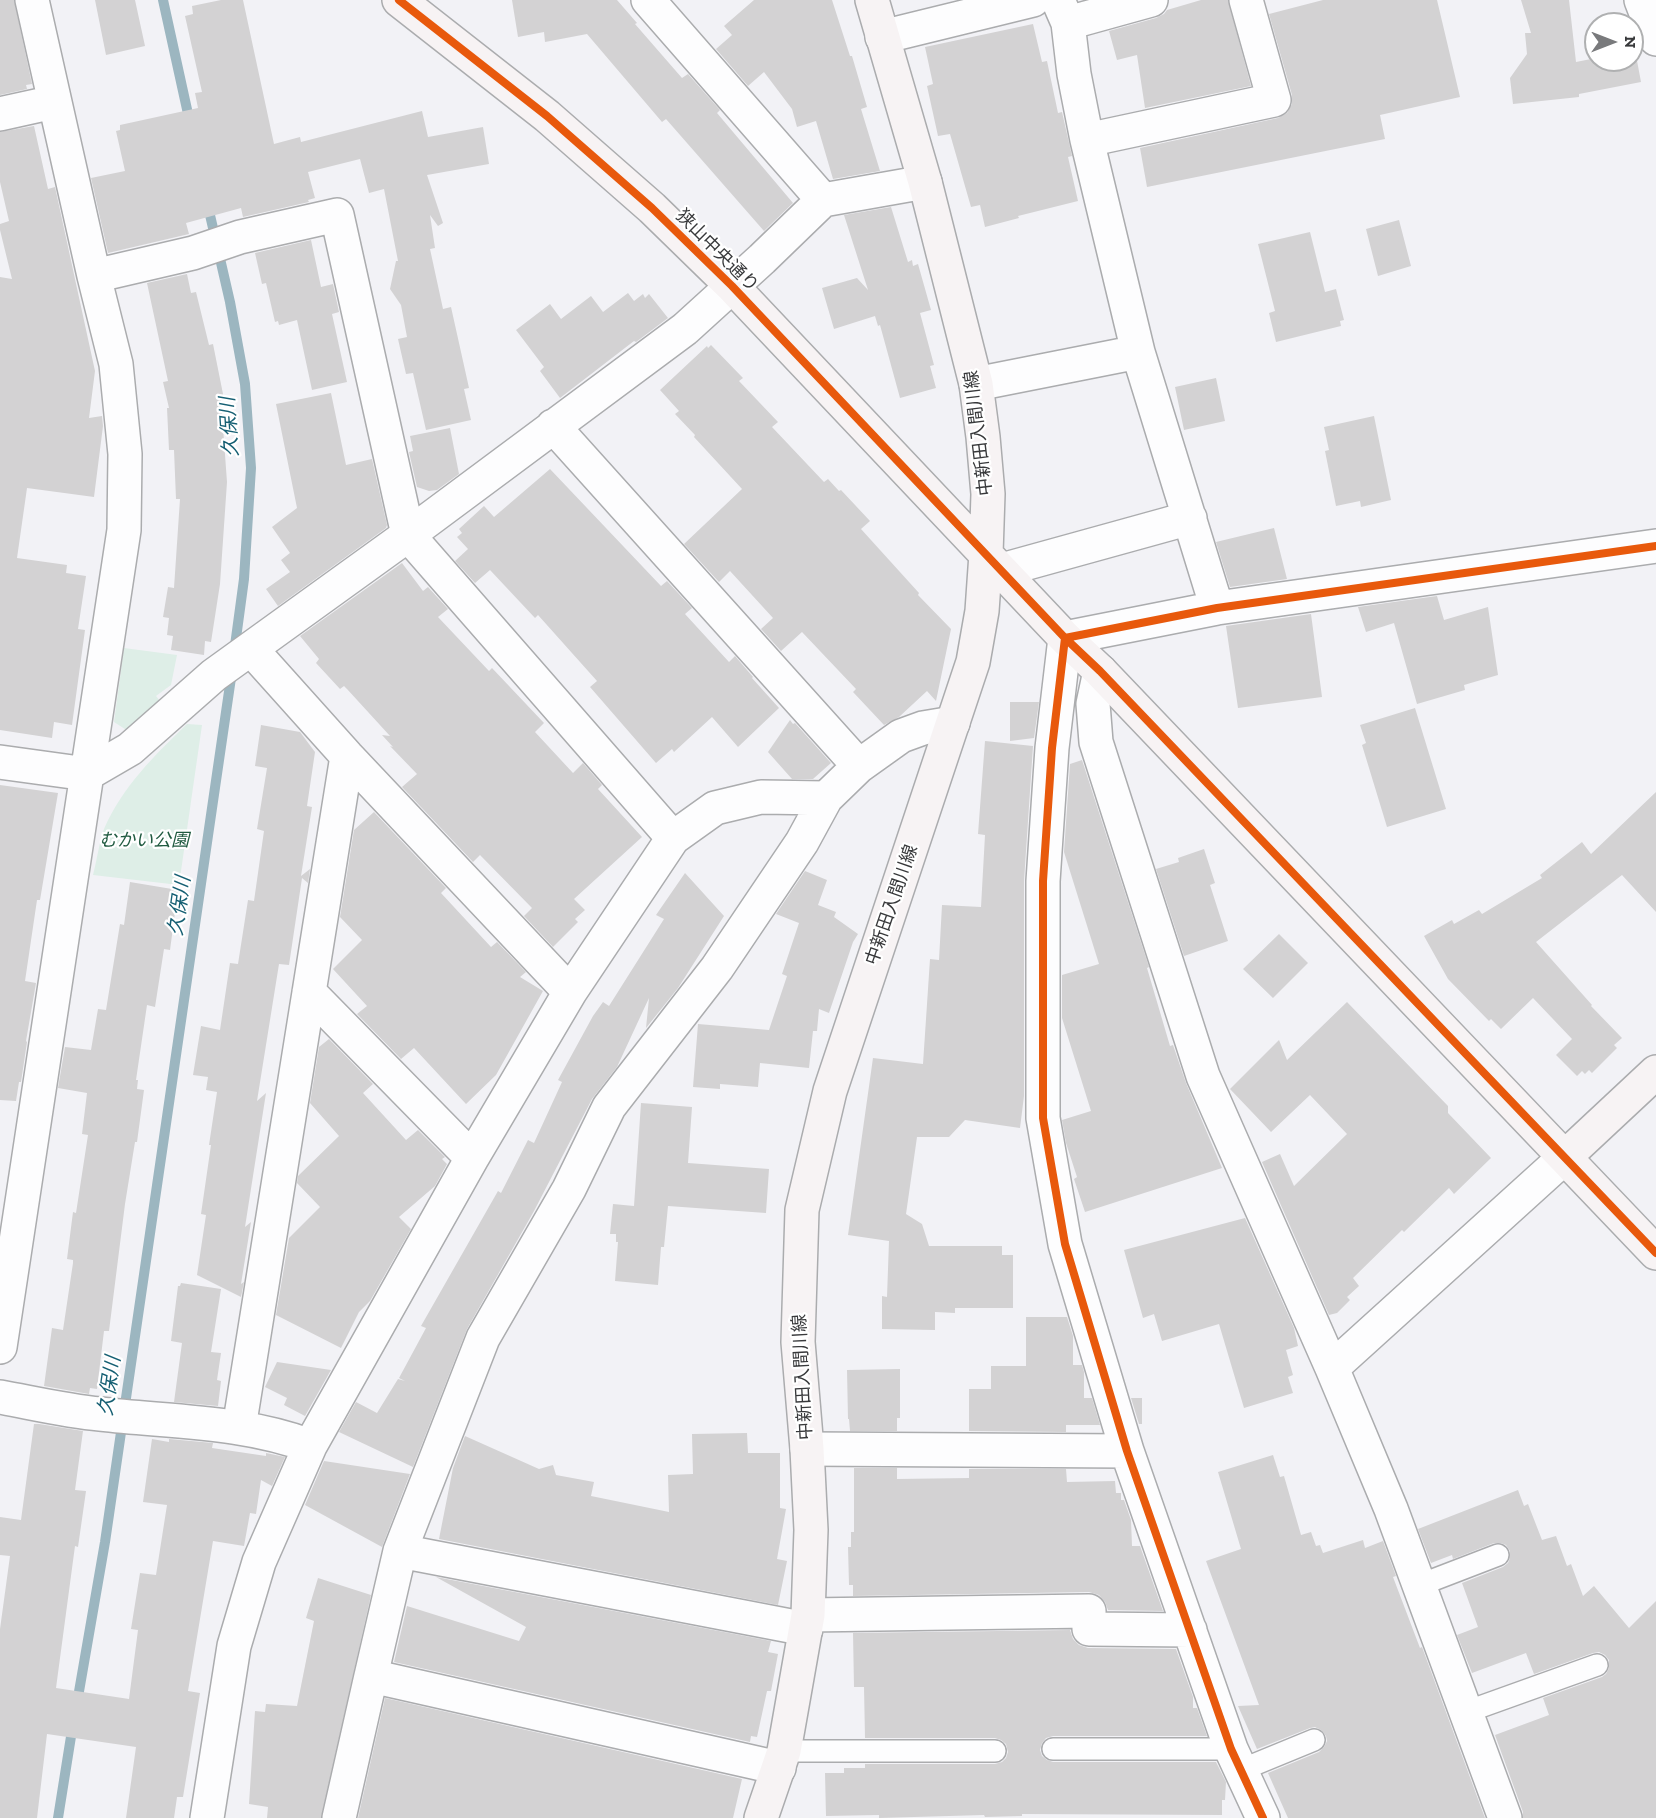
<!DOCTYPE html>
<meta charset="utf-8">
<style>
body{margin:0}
#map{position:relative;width:1656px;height:1818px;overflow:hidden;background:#f2f2f6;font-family:"Zilla Slab",serif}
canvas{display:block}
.north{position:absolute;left:1584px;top:12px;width:60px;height:60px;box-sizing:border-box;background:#fff;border:2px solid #afb0b1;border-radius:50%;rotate:90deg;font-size:16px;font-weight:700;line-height:24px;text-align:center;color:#38393b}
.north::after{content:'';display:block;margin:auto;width:21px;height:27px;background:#797a7c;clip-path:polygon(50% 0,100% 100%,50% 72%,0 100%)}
</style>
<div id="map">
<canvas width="1656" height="1818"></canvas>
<div class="north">N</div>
</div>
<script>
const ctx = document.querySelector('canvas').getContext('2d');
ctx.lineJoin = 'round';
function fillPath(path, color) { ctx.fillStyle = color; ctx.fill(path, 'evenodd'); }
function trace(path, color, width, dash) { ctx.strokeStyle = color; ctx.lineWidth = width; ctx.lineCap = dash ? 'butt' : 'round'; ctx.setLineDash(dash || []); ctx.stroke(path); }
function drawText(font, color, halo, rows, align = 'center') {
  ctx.font = font + ' "Zilla Slab","Noto Sans JP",serif'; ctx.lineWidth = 4.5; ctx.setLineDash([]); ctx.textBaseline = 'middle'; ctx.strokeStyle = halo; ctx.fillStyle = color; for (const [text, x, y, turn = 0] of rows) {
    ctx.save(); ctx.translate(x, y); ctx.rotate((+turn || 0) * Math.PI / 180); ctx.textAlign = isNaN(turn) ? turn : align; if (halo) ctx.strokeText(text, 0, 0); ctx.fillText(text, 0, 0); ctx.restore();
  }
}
const green = new Path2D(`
 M124,648L177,655L171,685L156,696L161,702L128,731L114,722Z
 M187,724L202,725L179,885L93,875C97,860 99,843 104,829C123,786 154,756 187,724Z`);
const stream = new Path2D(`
 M163,0L190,123
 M207,202L230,302L245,384L251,468L244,579L234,653
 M77,1703L105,1542L232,671
 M58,1818L73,1724`);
const building = new Path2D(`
 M0,0H14L32,84L26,85L27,89L0,95Z
 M95,0H135L145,46L106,55Z
 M221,0H243L274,144L300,137L301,142L422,111L428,137L483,127L489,164L427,175L443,223L438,226L430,215L435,248L430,249L443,309L451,307L469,388L464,389L471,420L426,430L413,373L406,374L398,339L407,337L401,305L390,289L396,261H398L384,189L369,193L360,159L308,172L315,198L308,200L309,202L243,217L241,208L186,223L189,234L108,253L91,178L125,171L116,131L120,130V125L198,108L195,93L202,92L185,16L193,14L192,6Z
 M512,0H617L637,23L635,24L682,78L688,74L720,110L717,113L793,203L764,231L666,119L662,122L587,34L545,42L544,32L518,37Z
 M754,0H832L850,56H852L867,107L861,109L880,171L833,179L816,121L797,127L792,109L764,72L748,86L716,49L732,35L724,26Z
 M1201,0H1228L1251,86L1145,108L1137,55L1117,60L1109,31L1156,18L1164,14L1167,10Z
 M1323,0H1437L1460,97L1380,115L1385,139L1147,187L1140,148L1278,118L1287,113L1292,104V95L1269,14Z
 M1521,0H1569L1576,62L1596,58V60H1632V51L1635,50L1641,82L1579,94V97L1513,104L1510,78L1527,54L1525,33H1531Z
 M1033,24L1042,62L1047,61L1058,113L1062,112L1072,156L1068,157L1078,201L1018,216L1019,218L985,227L980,205L971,207L950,134L938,136L927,86L933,84L925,47Z
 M34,126L48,189L55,187L95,371L89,418L102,416L103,426L94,497L27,488L17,558L67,565L66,573L86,576L78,629L85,630L72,725L54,722L52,738L0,730V277L12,279L0,230V224L9,221L0,182V132Z
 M891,207L908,262L912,260L913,266L918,264L931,310L920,313L934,365L930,366L936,388L900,398L880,325L878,326L875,316L834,329L822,288L857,278L868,290L844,215Z
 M1399,220L1411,266L1378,276L1366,229Z
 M1310,232L1325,292L1336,289L1344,320L1340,321L1341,326L1276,342L1269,313L1275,311L1258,244Z
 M311,240L321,287L333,284L339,312L332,314L347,382L312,390L297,320L279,325L278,321L275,322L266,283L262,284L255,253Z
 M187,274L191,293L196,292L209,345L213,344L224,399L221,400L227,482L220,584L211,642L205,641L204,655L171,650L173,636L167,635L169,618L163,617L168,587L174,588L180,499H176L174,450H169L167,408H169L163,382L168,381L147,283Z
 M628,293L634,301L643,294L645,298L649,294L668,318L636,342L634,341L560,398L540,371L544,367L516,330L550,304L561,319L591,296L603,312Z
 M711,345L743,378L739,381L778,422L772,427L824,482L828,479L839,491L841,490L870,521L861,529L919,593L918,595L951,629L936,701L927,691L899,717L884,725L853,692L856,689L802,632L781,651L761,629L773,618L730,571L719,582L684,544L742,489L694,437L695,435L675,414L679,411L660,390L707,346L708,348Z
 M1216,378L1225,421L1184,430L1175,387Z
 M331,393L346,465L372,459L387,525L386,528L278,606L266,589L290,572L281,560L290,553L272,527L297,508L276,404Z
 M1374,416L1391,500L1361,507L1360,501L1336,506L1325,451L1329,450L1324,427Z
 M450,428L459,474L437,490L429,491L417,487L409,452L413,451L410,436Z
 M550,469L661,586L667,581L692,608L685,614L729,662L735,656L753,677L752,678L779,708L738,747L712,717L674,752L672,749L656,763L590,687L597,681L538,615L535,618L490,570L475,583L455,561L468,549L457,537L462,533L459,529L484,506L494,517Z
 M1274,528L1287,579L1230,587L1216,542Z
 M402,563L423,591L428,587L448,609L438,617L489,671L492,668L544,723L535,732L573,773L583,763L602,785L598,789L642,837L574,899L585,910L575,919L578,922L553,947L524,916L532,908L480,855L473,862L402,787L417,774L390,746L393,747L382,735L390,736L347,689L344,686L340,689L316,663L319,659L300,636Z
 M1437,596L1444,620L1488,607L1498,675L1464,685L1465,690L1417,704L1394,623L1366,632L1358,607Z
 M1311,614L1322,697L1238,708L1226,626Z
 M1010,702H1039L1034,738L1010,741Z
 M1415,708L1446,809L1387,827L1362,745L1366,743L1360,725Z
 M790,720L793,724L795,723L831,763L813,779H792L768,752Z
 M261,725L300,732L315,752L307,806L312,807L301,876L310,869L308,883L302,878L289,965L279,964L257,1101L266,1093L245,1227L251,1222L241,1284L244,1282L241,1297L197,1275L206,1215L201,1214L211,1145H209L217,1092L206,1090L208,1077L193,1075L201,1026L220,1030L230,963L238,964L248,900L254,901L264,831L257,829L267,768L255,766Z
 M985,741L1033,746L1024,881V1096L1020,1128L965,1120L949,1137H917L906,1214L922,1224L929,1246H1002V1255H1013V1308H955V1313L935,1312V1330L882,1329V1296L887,1297L889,1241L848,1235L873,1058L923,1064L930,959L939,960L942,905L981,907L985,835L978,834Z
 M1082,760L1149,967L1147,968L1170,1046L1173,1045L1186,1083L1222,1168L1085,1212L1074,1179L1077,1177L1066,1143L1062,1120L1091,1111L1062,1018V975L1099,964L1064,852L1070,764Z
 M0,785L58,793L40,900H37L25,981L36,983L26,1041L27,1042L21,1082H19L16,1101L0,1100Z
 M1656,792V912L1622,875L1536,942L1592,1005L1591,1006L1622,1038L1614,1045L1617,1048L1592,1073L1589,1070L1585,1074L1582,1071L1577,1076L1556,1055L1572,1039L1533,998L1501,1029L1491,1019L1489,1021L1448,979L1424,936L1452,920L1454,924L1479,910L1482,914L1542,878L1540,875L1582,842L1591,854Z
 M374,812L446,888L441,893L491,947L497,942L526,972L520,977L543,991L496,1075L466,1104L414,1048L401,1059L357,1014L367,1006L333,969L362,940L340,917L354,830Z
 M1204,849L1215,883L1210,885L1228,941L1184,956L1156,869L1179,862L1178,858Z
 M805,871L827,880L818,905L836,912L834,917L858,934L853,942L829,1013L819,1009L817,1031H813L809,1068L760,1063L758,1087L720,1084V1089L693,1087L698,1024L769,1030L787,976L782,974L799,923L776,914Z
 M685,873L724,916L678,988L646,1028L649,998L617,1067L592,1099L534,1211L467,1329L413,1467L339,1432L356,1402L377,1413L398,1379L405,1381L399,1378L426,1328L421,1326L498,1191L501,1193L528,1140L534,1143L562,1082L558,1080L593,1016L603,1002L609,1006L664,919L656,915Z
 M130,882L178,890L170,950L164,949L155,1007L147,1005L136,1080H138L137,1089L144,1090L137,1142H135L125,1204L109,1331H104L97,1389L90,1388L89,1394L44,1386L52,1328L63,1330L73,1263V1260L67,1259L73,1212L76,1213L88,1135L82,1134L87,1093L58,1088L65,1047L91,1050L98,1009L106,1010L120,924L124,925Z
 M1279,934L1308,963L1273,998L1243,969Z
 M1347,1002L1448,1106V1113L1491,1158L1454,1194L1449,1188L1404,1232L1402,1230L1353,1278L1359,1286L1347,1297L1350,1300L1337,1313L1329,1315L1262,1162L1280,1154L1294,1186L1347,1134L1310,1095L1271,1132L1230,1089L1279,1040L1287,1060Z
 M329,1039L373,1084L363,1093L406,1140L418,1130L445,1157L442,1159L447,1164L435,1186L399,1217L411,1229L370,1301L359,1312L341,1348L276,1315L289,1238L320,1207L297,1183L298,1176L339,1136L310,1103L319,1047Z
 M641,1103L692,1107L688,1163L769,1169L766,1213L668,1206L664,1247H661L658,1285L615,1281L618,1242H616V1234H610L613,1204L634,1206Z
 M1245,1218L1294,1328L1298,1346L1286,1350L1293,1375L1288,1377L1293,1393L1244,1408L1219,1324L1162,1341L1154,1314L1143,1318L1124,1250Z
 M181,1283L221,1289L211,1352L221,1353L217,1380L221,1381L218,1406L174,1402L182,1343L171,1341L178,1286H180Z
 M1026,1317H1067L1073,1336V1365H1082L1084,1372V1398H1092L1100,1425H1066V1432L969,1431V1389H991V1366H1026Z
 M277,1362L331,1370L305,1416L284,1405L287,1398L265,1387Z
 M900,1369V1418H897V1431H850L849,1419H848L847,1370Z
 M1131,1398H1142V1424H1139Z
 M34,1424H39L83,1431L75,1490L86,1491L78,1547L75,1546L56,1688L129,1699L138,1630L131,1629L140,1573L156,1575L167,1505L143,1502L152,1439L169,1442V1439L213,1443L212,1448L266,1456V1453L285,1457L272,1486L261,1480L256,1514L250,1513L244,1546L213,1541L188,1691L200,1693L183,1797H177L174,1818H126L136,1747L47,1734L37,1818H0V1629L10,1556L0,1555V1517L21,1520Z
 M747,1433L748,1453H780V1508L786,1509L777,1559L787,1561L778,1605L439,1539L453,1468L465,1436L539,1469L553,1465L556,1475L594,1482L591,1496L669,1512L668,1475L693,1474L692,1434Z
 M1273,1455L1280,1477L1284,1476L1301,1535L1311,1532L1316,1546L1320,1545L1323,1553L1363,1540L1365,1548L1383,1541L1396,1576L1393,1577L1420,1648L1422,1647L1485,1818H1288L1268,1773L1319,1752L1324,1747L1327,1741L1326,1736L1321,1730L1315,1727L1310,1728L1257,1749L1238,1706L1259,1705L1206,1561L1241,1549L1218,1472Z
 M324,1461L410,1474L382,1547L305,1505Z
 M854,1468H897V1479L969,1478V1469H1066L1067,1482L1115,1481L1116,1493H1121V1500H1124L1131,1520L1132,1546H1140L1163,1611L1108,1610L1105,1602L1099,1595L1089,1592L853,1596V1585H849L848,1547H851V1532H854Z
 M1518,1490L1524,1506L1528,1504L1542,1540L1556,1536L1567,1566L1571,1564L1583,1596L1594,1586L1629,1628L1656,1601V1818H1523V1812L1495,1735L1549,1715L1543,1698L1602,1677L1606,1674L1609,1668V1660L1605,1655L1599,1652L1593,1653L1534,1674L1526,1653L1472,1673L1457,1635L1478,1627L1462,1583L1503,1567L1508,1563L1510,1558V1551L1506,1545L1501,1543H1494L1453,1559L1452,1555L1431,1563L1418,1529Z
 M436,1577L771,1641L768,1652L778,1654L771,1691H767L757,1737L751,1736L750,1742L394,1662L407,1606L519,1641L526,1627Z
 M318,1578L371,1595L321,1818H267L268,1807L249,1804L255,1711L265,1712L266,1704L297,1706L314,1621L306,1618Z
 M1070,1630L1073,1639L1079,1645L1088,1648L1176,1649L1193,1697V1708H1197L1207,1736H1053L1046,1738L1042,1743L1040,1750L1042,1756L1047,1760L1053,1762H1216L1226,1782L1225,1800H1222V1815L1022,1814V1816L985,1817L984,1815L879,1818V1815L826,1816L825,1773H844V1768H865V1764H995L1002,1762L1006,1758L1008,1752L1006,1744L1001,1740L995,1738H865L864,1687H854L853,1633Z
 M385,1698L742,1779L733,1818H358Z`);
const lane = new Path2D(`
 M1420,1585L1498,1555
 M1466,1712L1597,1665
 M1053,1749H1231
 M784,1751H995
 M1241,1770L1314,1740`);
const street = new Path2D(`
 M648,0L823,200L925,182
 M1058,0L1068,23L1074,74L1087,140L1138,352L1217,608
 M1641,0L1656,39
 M1068,23L1151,0
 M882,37L1033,0
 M0,114L54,102
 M1087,140L1274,100L1246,0
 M94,276L193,253L240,237L337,215L408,535L673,838
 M976,384L1138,352
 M553,426L859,766
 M1002,570L1190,518
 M251,649L347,756L570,992
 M1100,671L1093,704L1096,742L1203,1076L1332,1368L1391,1509L1505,1818
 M0,762L87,774L130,749L214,675L408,535L685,329L762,259L823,200
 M309,992L472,1158
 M0,1347L124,530L125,454L116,364L94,276L32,0
 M1332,1368L1565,1157
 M0,1397C33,1403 67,1411 100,1414C171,1422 244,1421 310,1446
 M239,1428L347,756
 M807,1449L1127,1451
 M400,1551L806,1629
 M808,1615L1089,1611V1629L1190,1630
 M779,1768L371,1676L400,1551L483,1338L569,1189L609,1107L717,968L802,842L826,798
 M207,1818L234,1646L259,1562L310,1446L472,1158L570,992L673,838L715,808L761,797L826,798L859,766L901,736L923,728L953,723
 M339,1818L371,1676
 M1263,1818L1231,1749L1127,1451L1065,1244L1043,1118V881L1052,748L1065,638L1217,608L1656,546`);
const secondary = new Path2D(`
 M399,0L547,116L652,208L732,286L1065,638L1100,671L1656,1253
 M1565,1157L1656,1072
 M761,1818L784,1751L808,1615L811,1530L807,1449L798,1342L802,1210L830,1091L973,662L982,611L986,554L988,494L983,437L976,384L925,182L872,0`);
const cycleway = new Path2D(`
 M399,0L547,116L652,208L732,286L1065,638L1100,671L1656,1253
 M1263,1818L1231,1749L1127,1451L1065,1244L1043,1118V881L1052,748L1065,638L1217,608L1656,546`);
const streetNames = [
 ["狭山中央通り",717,251,45],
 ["中新田入間川線",979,433,-97],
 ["中新田入間川線",892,905,-71],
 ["中新田入間川線",803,1377,-93]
];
const parkNames = [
 ["むかい公園",144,841]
];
const waterNames = [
 ["久保川",230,427,-94],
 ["久保川",180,906,-82],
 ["久保川",110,1386,-82]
];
fillPath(green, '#deeee7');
trace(stream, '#9cb6c0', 10);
fillPath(building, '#d3d2d3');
trace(lane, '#abacae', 24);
trace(street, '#abacae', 36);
trace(secondary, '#abacae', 36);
trace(lane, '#fdfdfe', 21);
trace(street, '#fdfdfe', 33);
trace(secondary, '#f7f3f4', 33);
trace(cycleway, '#e8590c', 8);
drawText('18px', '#38393b', '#fff', streetNames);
drawText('italic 18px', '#215b41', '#fff', parkNames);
drawText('italic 20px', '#155f73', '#fff', waterNames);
</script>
